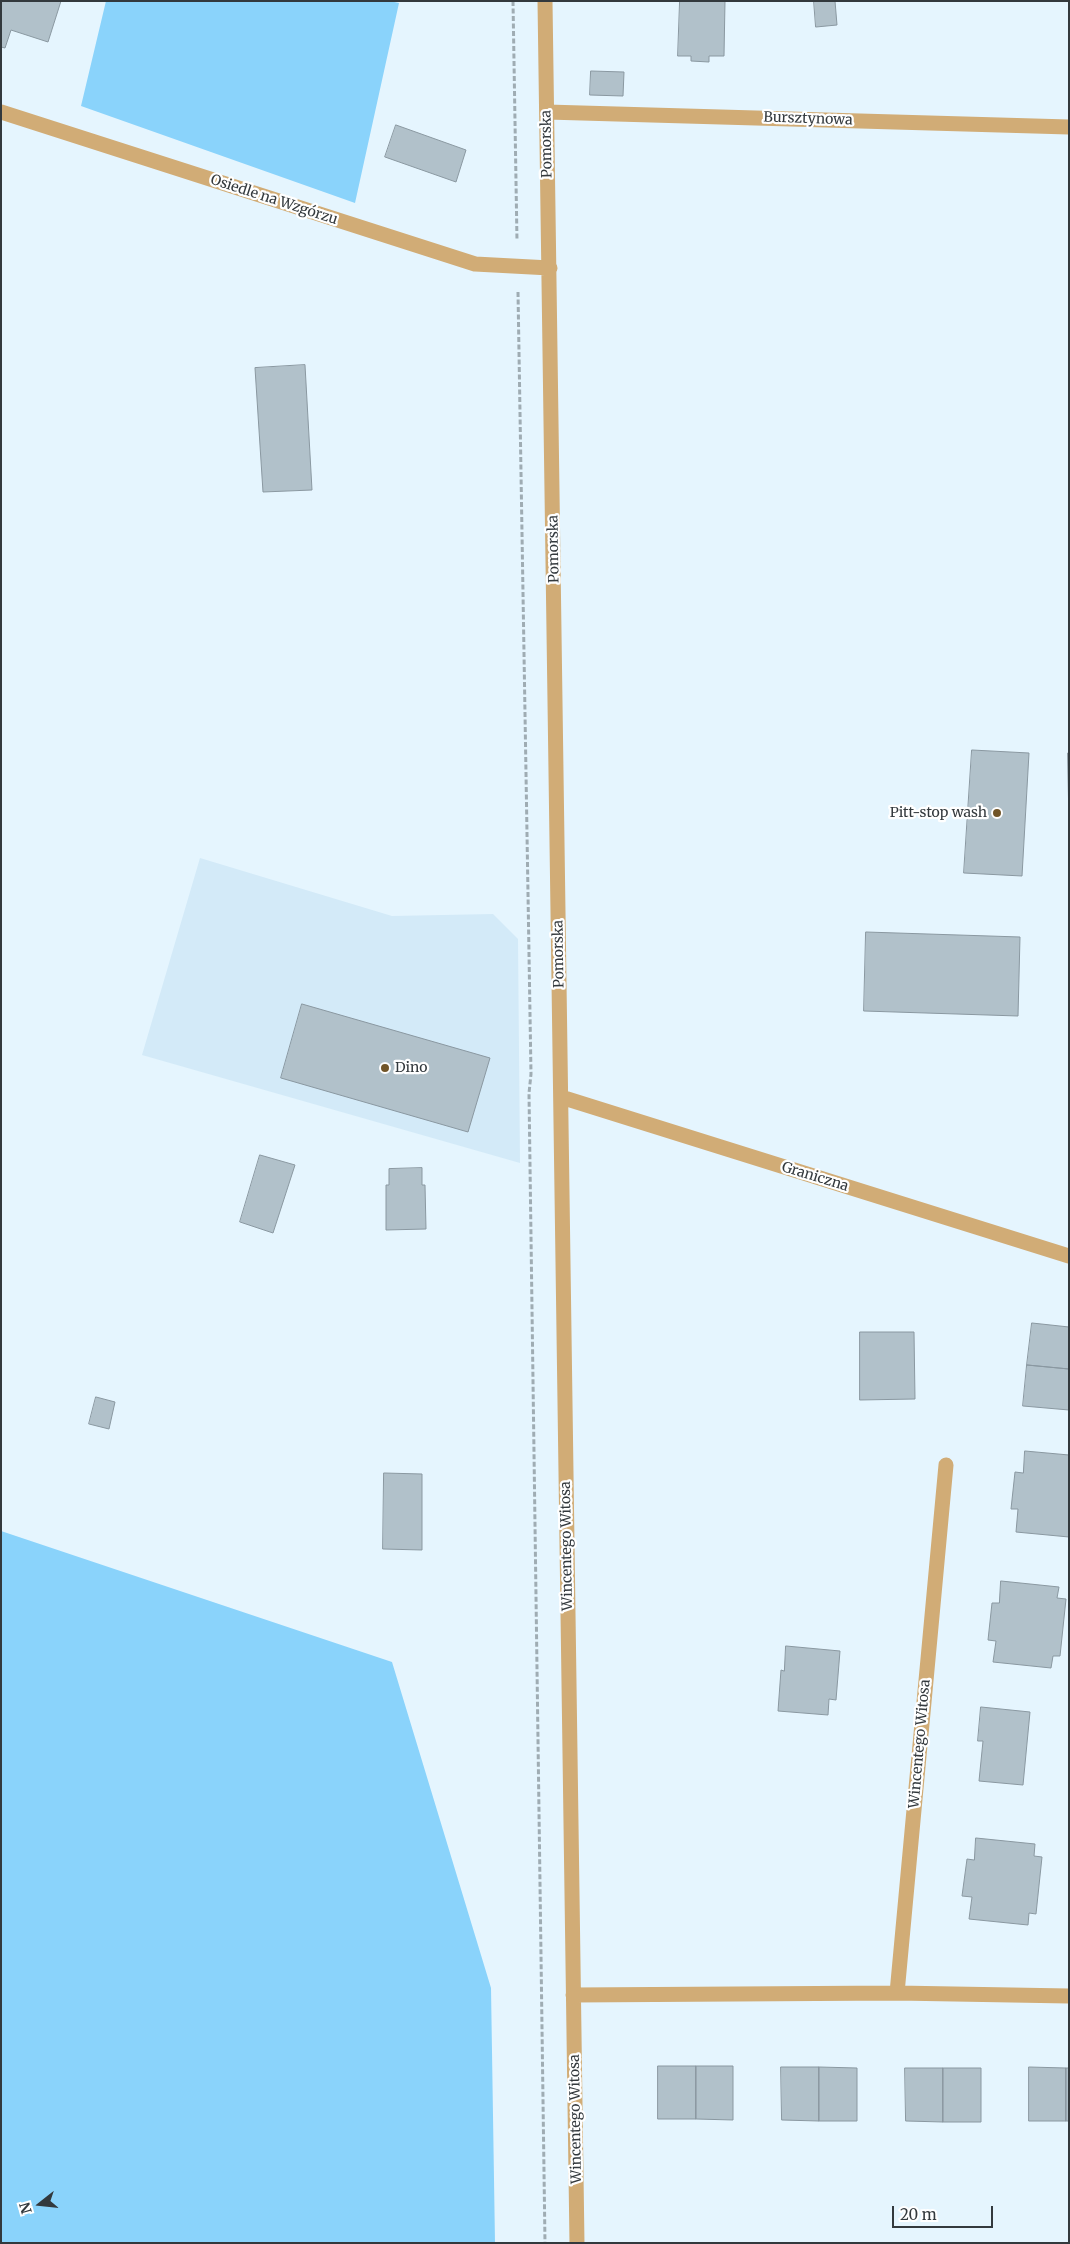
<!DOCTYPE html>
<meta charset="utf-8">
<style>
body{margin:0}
#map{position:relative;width:1070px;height:2244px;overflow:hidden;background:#e5f5fe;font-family:Merriweather,serif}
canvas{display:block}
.frame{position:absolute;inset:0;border:2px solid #33393d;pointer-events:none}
.north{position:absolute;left:15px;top:2179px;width:50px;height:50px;-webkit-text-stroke:4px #fff;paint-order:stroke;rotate:254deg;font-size:14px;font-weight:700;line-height:20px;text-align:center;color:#33393d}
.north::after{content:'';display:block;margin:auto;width:18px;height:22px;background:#33393d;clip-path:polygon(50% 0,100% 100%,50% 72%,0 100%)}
.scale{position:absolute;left:892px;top:2206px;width:101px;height:22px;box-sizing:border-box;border:2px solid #33393d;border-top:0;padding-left:6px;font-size:15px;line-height:18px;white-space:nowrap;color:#33393d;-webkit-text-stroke:4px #fff;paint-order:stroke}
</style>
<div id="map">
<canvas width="1070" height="2244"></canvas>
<div class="frame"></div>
<div class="north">N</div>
<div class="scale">20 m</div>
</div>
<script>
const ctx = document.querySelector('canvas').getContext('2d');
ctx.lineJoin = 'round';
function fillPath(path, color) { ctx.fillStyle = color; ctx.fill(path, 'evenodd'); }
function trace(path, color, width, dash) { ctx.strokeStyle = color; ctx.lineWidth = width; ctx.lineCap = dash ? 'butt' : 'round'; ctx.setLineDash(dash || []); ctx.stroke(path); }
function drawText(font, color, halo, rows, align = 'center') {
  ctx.font = font + ' Merriweather,serif'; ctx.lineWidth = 4.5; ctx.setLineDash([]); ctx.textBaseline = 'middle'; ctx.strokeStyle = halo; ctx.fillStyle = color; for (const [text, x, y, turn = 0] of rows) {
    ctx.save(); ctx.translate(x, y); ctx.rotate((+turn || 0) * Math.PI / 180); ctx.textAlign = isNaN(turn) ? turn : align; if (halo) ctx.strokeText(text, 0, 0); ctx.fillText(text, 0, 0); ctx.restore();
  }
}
const built = new Path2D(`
 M200,858L392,916L493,914L518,939L520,1163L142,1055Z`);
const green = new Path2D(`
 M106,1H390L399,3L355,203L81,106Z
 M1,1531L392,1662L491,1988L495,2243H1Z`);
const building = new Path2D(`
 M1,1H61L48,42L11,30L5,48L1,47Z
 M680,1H725L724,56H709V62L691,61V56H678Z
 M814,1H835L837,25L816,27Z
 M591,71L624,72L623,96L590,95Z
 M396,125L466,150L456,182L385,157Z
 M305,365L312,490L263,492L255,368Z
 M972,750L1029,753L1022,876L964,873Z
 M1068,753H1069V824Z
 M866,932L1020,937L1018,1016L864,1011Z
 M302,1004L490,1058L468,1132L281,1078Z
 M260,1155L295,1165L273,1233L240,1222Z
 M422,1168V1185H425L426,1229L386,1230V1185H389V1169Z
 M1032,1323L1069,1327V1369L1027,1365Z
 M860,1332H914L915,1399L860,1400Z
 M1027,1365L1069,1369V1410L1023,1406Z
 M96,1397L115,1402L109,1429L89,1424Z
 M1025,1451L1069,1455V1537L1016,1532L1018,1509H1011L1015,1472L1023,1473Z
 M384,1473L422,1474V1550L383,1549Z
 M1001,1581L1059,1587L1057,1598L1066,1599L1060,1656H1053L1051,1668L993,1662L996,1641L988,1640L992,1603H999Z
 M786,1646L840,1651L836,1700L829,1699L828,1715L778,1711L781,1670L784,1671Z
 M981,1707L1030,1712L1023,1785L979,1781L983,1741H978Z
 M976,1838L1035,1844L1034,1856L1042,1857L1036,1914L1029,1913L1028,1925L969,1919L972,1897L962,1896L967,1859L974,1860Z
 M658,2066H696V2119H658Z
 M696,2066H733V2120L696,2119Z
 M781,2067H819V2121L782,2120Z
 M819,2067L857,2068V2121H819Z
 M1029,2067L1066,2068V2121H1029Z
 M905,2068H943V2122L906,2121Z
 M943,2068H981V2122H943Z
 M1066,2068H1069V2121H1066Z`);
const path = new Path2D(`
 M513,1L517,241
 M518,292L531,1074L529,1093L545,2243`);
const minor = new Path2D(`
 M545,1L577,2243
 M1,112L475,264L550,268
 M547,112L1069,127
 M561,1097L1069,1256
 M897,1993L946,1465
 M573,1995L897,1993L1069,1996`);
const markers = [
 [997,813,5,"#715528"],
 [385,1068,5,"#715528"]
];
const streetNames = [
 ["Bursztynowa",808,119,2],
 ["Pomorska",547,144,-91],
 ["Osiedle na Wzgórzu",274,200,18],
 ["Pomorska",554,549,-91],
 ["Pomorska",559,954,-91],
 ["Graniczna",815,1177,17],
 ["Wincentego Witosa",567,1546,-91],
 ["Wincentego Witosa",920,1744,-85],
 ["Wincentego Witosa",576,2119,-91]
];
const poiNames = [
 ["Pitt-stop wash",987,813],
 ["Dino",395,1068,"left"]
];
fillPath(built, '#d3eaf8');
fillPath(green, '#8ad3fb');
fillPath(building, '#b1c1ca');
trace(building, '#8a98a1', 1);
trace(path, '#9facb3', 3, [5, 2.5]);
trace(minor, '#d1ac76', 15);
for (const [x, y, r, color] of markers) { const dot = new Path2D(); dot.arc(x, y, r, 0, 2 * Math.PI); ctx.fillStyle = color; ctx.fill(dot); trace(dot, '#fff', 2); }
drawText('14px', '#33393d', '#fff', streetNames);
drawText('14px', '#33393d', '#fff', poiNames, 'right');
</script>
